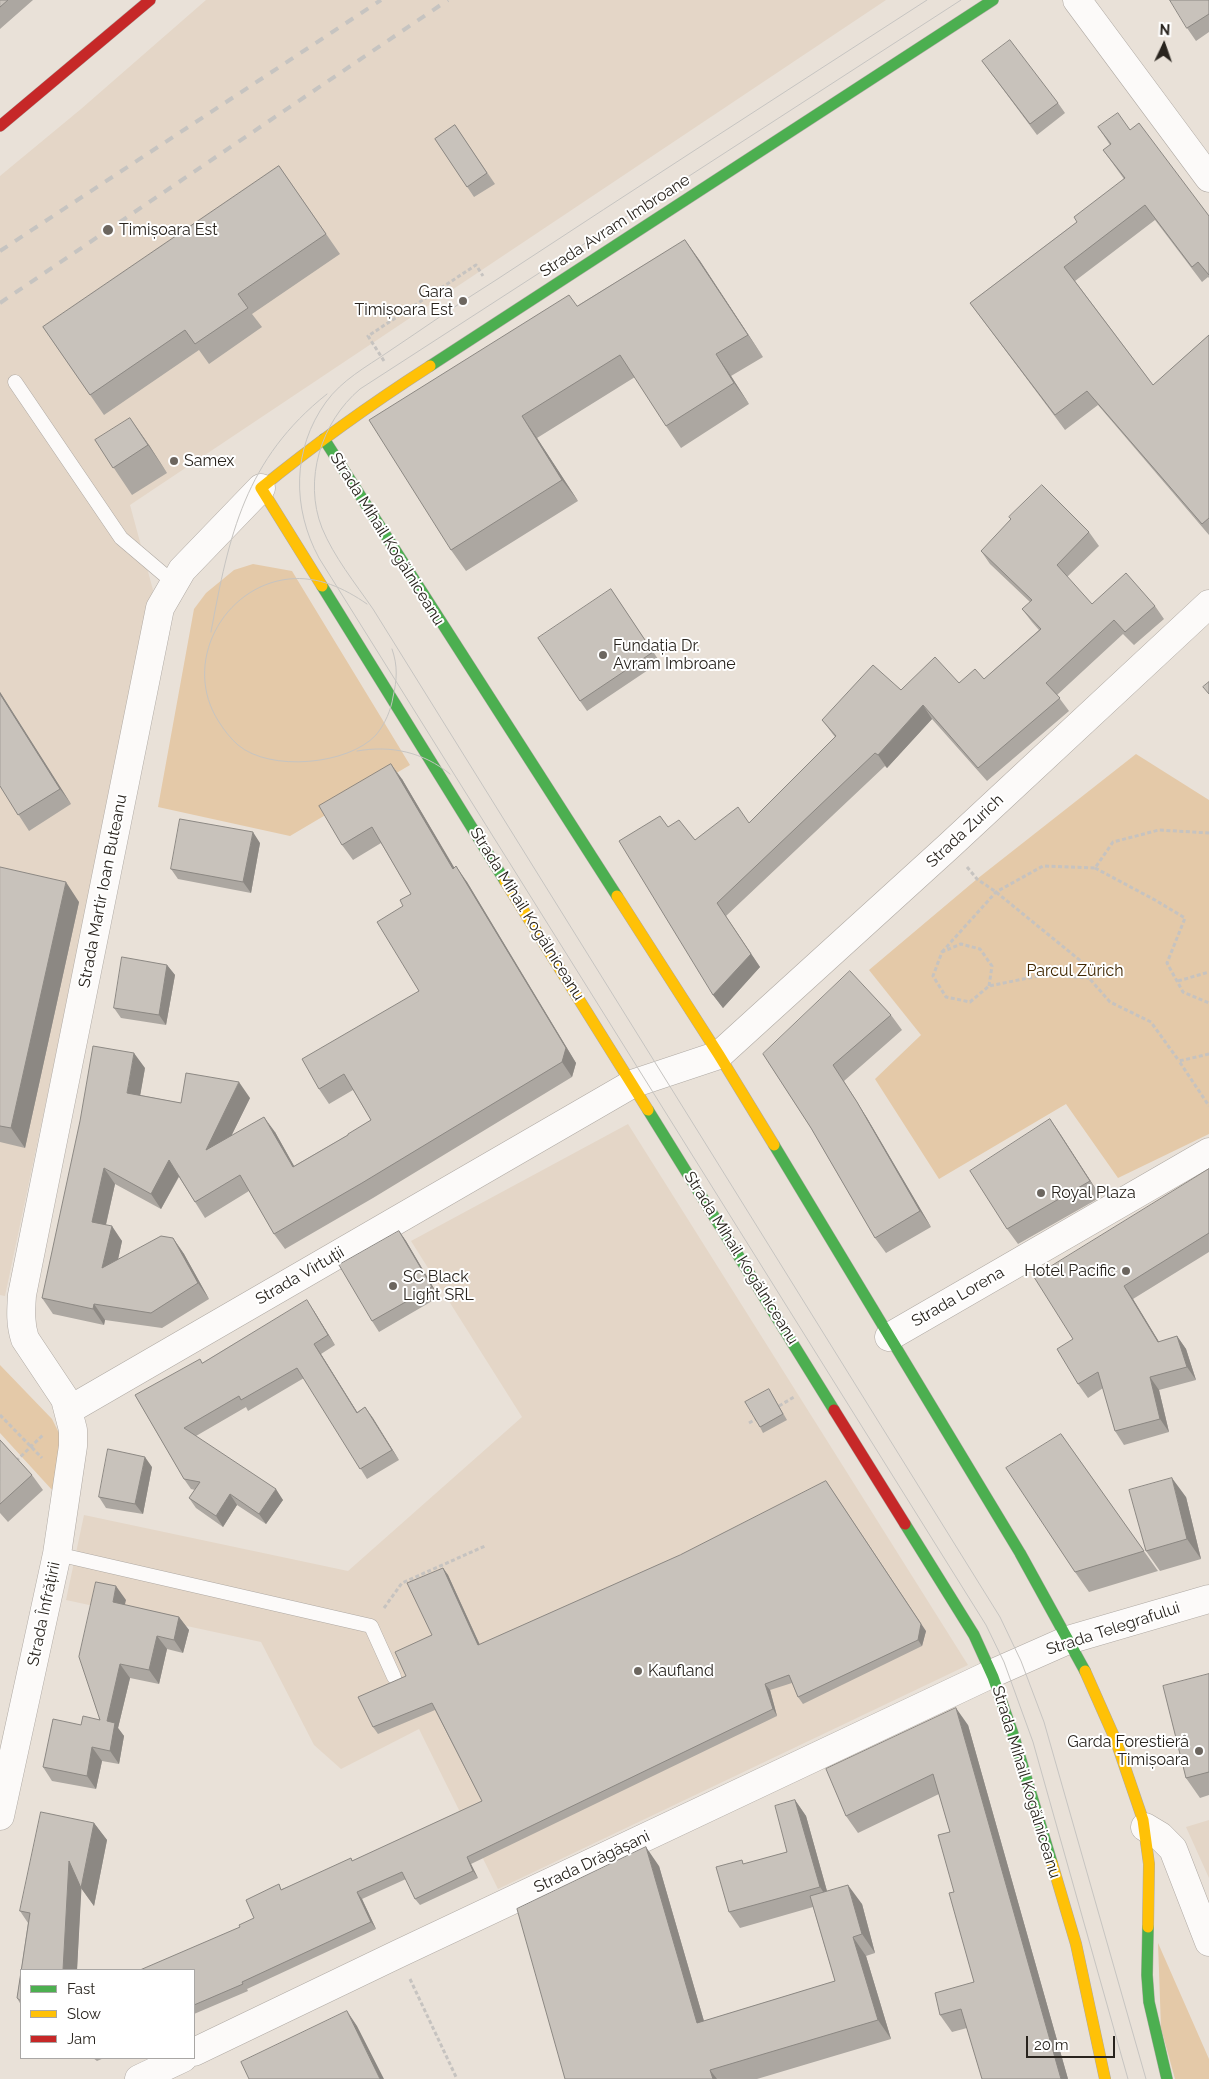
<!DOCTYPE html>
<meta charset="utf-8">
<style>
body{margin:0}
#map{position:relative;width:1209px;height:2079px;overflow:hidden;background:#e9e1d8;font-family:Raleway,sans-serif}
canvas{display:block}
.legend{position:absolute;left:20px;top:1969px;width:175px;height:90px;box-sizing:border-box;background:#fff;border:1px solid #a9a7a5;margin:0;padding:6px 9px;list-style:none;font-size:15px;color:#29241e}
.legend li{display:flex;align-items:center;gap:10px;height:25px}
.legend b{width:25px;border:1px solid #a9a7a5}
.north{position:absolute;left:1139px;top:20px;width:50px;height:50px;-webkit-text-stroke:4px #fff;paint-order:stroke;rotate:3deg;font-size:14px;font-weight:700;line-height:20px;text-align:center;color:#29241e}
.north::after{content:'';display:block;margin:auto;width:18px;height:22px;background:#29241e;clip-path:polygon(50% 0,100% 100%,50% 72%,0 100%)}
.scale{position:absolute;left:1026px;top:2036px;width:89px;height:22px;box-sizing:border-box;border:2px solid #29241e;border-top:0;padding-left:6px;font-size:15px;line-height:18px;white-space:nowrap;color:#29241e;-webkit-text-stroke:4px #fff;paint-order:stroke}
</style>
<div id="map">
<canvas width="1209" height="2079"></canvas>
<ul class="legend">
<li><b style="height:6px;background:#4caf50"></b>Fast</li>
<li><b style="height:6px;background:#ffc107"></b>Slow</li>
<li><b style="height:6px;background:#c62828"></b>Jam</li>
</ul>
<div class="north">N</div>
<div class="scale">20 m</div>
</div>
<script>
const ctx = document.querySelector('canvas').getContext('2d');
ctx.lineJoin = 'round';
function fillPath(path, color) { ctx.fillStyle = color; ctx.fill(path, 'evenodd'); }
function trace(path, color, width, dash) { ctx.strokeStyle = color; ctx.lineWidth = width; ctx.lineCap = dash ? 'butt' : 'round'; ctx.setLineDash(dash || []); ctx.stroke(path); }
function drawText(font, color, halo, rows, align = 'center') {
  ctx.font = font + ' Raleway,sans-serif'; ctx.lineWidth = 4; ctx.setLineDash([]); ctx.textBaseline = 'middle'; ctx.strokeStyle = halo; ctx.fillStyle = color; for (const [text, x, y, turn = 0] of rows) {
    ctx.save(); ctx.translate(x, y); ctx.rotate((+turn || 0) * Math.PI / 180); ctx.textAlign = isNaN(turn) ? turn : align; if (halo) ctx.strokeText(text, 0, 0); ctx.fillText(text, 0, 0); ctx.restore();
  }
}
const built = new Path2D(`
 M206,0H886L130,505L153,590L147,623L5,1296L0,1295V176L81,109Z
 M628,1124L968,1665L498,1889L419,1729L341,1769L314,1745L261,1642L66,1600L84,1515L348,1571L522,1417L411,1241Z
 M1209,1820V1878L1186,1827Z`);
const green = new Path2D(`
 M253,564L292,571L410,765L290,836L158,807L194,609L206,593L234,570Z
 M1136,754L1209,800V1134L1118,1178L1066,1104L939,1179L875,1079L921,1035L869,970L977,879Z
 M0,1365L52,1419L61,1437L53,1491L0,1433Z
 M1158,1943L1209,2059V2079H1175L1161,2028Z`);
const path = new Path2D(`
 M384,361L368,336L476,265L483,276
 M967,867L977,879L996,892L1082,962L1089,978L1110,1002L1151,1022L1179,1061
 M1095,868L1155,900L1185,918L1167,963L1183,992L1209,1003
 M942,952L996,892L1043,866L1095,868L1113,842L1159,830L1209,833
 M1178,981L1209,972
 M989,986L992,966L980,949L961,944L942,952L933,976L946,997L970,1002L989,986L1043,975L1089,978
 M1209,1054L1179,1061L1209,1106
 M779,1406L794,1397
 M0,1415L42,1458
 M749,1423L756,1419
 M16,1461L43,1435
 M384,1608L402,1583L485,1546
 M410,1979L457,2079`);
const lane = new Path2D(`
 M15,382L121,538L174,583
 M57,1554L371,1626L394,1677`);
const street = new Path2D(`
 M1077,0L1209,178
 M889,1337L1209,1152
 M69,1410L632,1084L719,1055L949,846L1209,604
 M0,1816L57,1554L73,1446V1430L65,1399L25,1339C20,1324 21,1310 22,1295L160,608L182,570L261,488
 M1145,1827L1160,1836L1173,1849L1209,1942
 M194,2052L398,1954L991,1674L1068,1640L1209,1599
 M139,2079L183,2058`);
const fast = new Path2D(`
 M430,366L993,0
 M324,439L617,896
 M322,586L505,881
 M648,1110L834,1410
 M774,1145L1020,1553L1085,1671
 M905,1524L974,1635L993,1677L1013,1734L1052,1863
 M1148,1927L1147,1975L1149,2002L1167,2079`);
const slow = new Path2D(`
 M322,586L261,488C315,444 371,404 430,366
 M505,881L648,1110
 M617,896L719,1055L774,1145
 M1085,1671L1116,1741L1143,1820L1149,1864L1148,1927
 M1052,1863L1076,1944L1105,2079`);
const jam = new Path2D(`
 M0,126L150,0
 M834,1410L905,1524`);
const tram = new Path2D(`
 M927,0C783,93 639,186 496,280C459,303 424,328 388,352C366,367 342,380 326,402C292,449 292,508 319,558L986,1625L1004,1662L1033,1742L1128,2079
 M961,0L360,389C321,422 303,480 322,528C334,557 355,583 373,609L1000,1617L1021,1661L1044,1722L1146,2079
 M367,604C344,588 318,576 289,579C223,586 181,664 219,722C224,730 231,739 238,745C270,772 348,765 376,735C385,724 391,710 393,697C397,680 398,666 392,649
 M211,632C229,535 245,459 327,394
 M357,751C391,745 423,752 450,774`);
const rail = new Path2D(`
 M0,251L381,0
 M0,303L448,0`);
const wall = new Path2D(`
 M0,0H33L0,29Z
 M1209,0V32L1196,41L1187,28Z
 M982,61L1058,103L1065,113L1037,135Z
 M455,125L495,184L474,197L435,139Z
 M1098,127L1130,130L1209,216V278L1208,277L1202,282L1155,220L1075,281L1153,385L1209,335V535L1098,405L1065,430L970,303L1077,222L1124,179L1103,150L1110,145Z
 M279,166L340,254L252,314L262,327L209,364L199,350L104,415L43,327Z
 M685,240L700,261L763,357L731,376L749,404L681,448L666,426L635,377L537,438L578,501L466,571L451,550L577,306Z
 M95,440L149,445L167,473L132,495Z
 M1089,532L1099,546L1067,577L1092,604L1155,606L1164,619L1134,645L1123,634L1057,695L1069,711L987,781L932,719L887,768L885,766L726,916L760,967L723,1008L713,995L669,827L695,840L749,823L835,737L822,720L901,690L984,679L1039,630L1032,622L1022,609L1030,602L990,564L981,551Z
 M611,589L660,662L587,711L580,701Z
 M0,692L71,804L29,831L0,786Z
 M402,779L454,868L467,882L576,1063L572,1077L373,1198L285,1249L274,1234L249,1191L205,1218L195,1202L179,1177L161,1209L115,1184L106,1225L122,1241L118,1259L173,1238L184,1254L209,1299L162,1328L105,1320L104,1325L53,1314L42,1298L145,1068L140,1095L181,1103L250,1098L231,1136L275,1132L294,1166L348,1135L371,1120L353,1090L329,1104L319,1089L419,991L403,906L411,894L381,843L353,860L342,845Z
 M260,843L251,893L178,879L171,869Z
 M0,867L79,902L25,1148L0,1142Z
 M167,965L175,975L166,1025L121,1018L114,1008Z
 M891,1015L902,1030L844,1081L867,1118L931,1227L886,1253L875,1238L811,1128L763,1054Z
 M1050,1119L1101,1197L1018,1244L1007,1229Z
 M1209,1169V1252L1133,1299L1159,1342L1177,1336L1186,1349L1196,1380L1159,1390L1169,1432L1124,1445L1115,1431L1103,1388L1088,1398L1078,1384L1073,1339Z
 M399,1231L406,1241L439,1297L379,1332L372,1321Z
 M314,1311L335,1345L321,1354L357,1412L365,1407L399,1460L367,1479L304,1378L248,1411L246,1407L196,1436L283,1500L266,1524L237,1505L223,1527L196,1508L189,1498L195,1490L191,1489L184,1479L135,1395Z
 M772,1394L787,1420L763,1433L760,1427Z
 M1061,1434L1158,1571L1089,1592L1075,1572Z
 M0,1440L32,1475L43,1490L8,1522L0,1513Z
 M152,1467L143,1514L106,1508L99,1497Z
 M1186,1497L1201,1559L1160,1571L1146,1551Z
 M443,1568L448,1575L480,1645L926,1631L922,1646L803,1704L798,1697L792,1683L770,1690L777,1716L471,1864L478,1878L420,1905L415,1899L406,1879L362,1899L376,1929L247,1989L248,1991L194,2014V1970L240,1927L254,1918L282,1889L353,1861L482,1801L435,1710L378,1734L373,1727L432,1635Z
 M126,1600L125,1605L179,1617L189,1630L183,1653L167,1649L159,1684L130,1678L118,1728L124,1736L119,1764L102,1761L96,1789L52,1781L43,1767L81,1725L100,1720Z
 M1209,1674V1795L1200,1798L1186,1778Z
 M968,1725L1068,2079L967,2028L952,2032L940,2015L974,1982L954,1892L950,1832L939,1794L858,1833L846,1816Z
 M795,1800L806,1816L827,1891L862,1904L875,1953L866,1956L891,2039L757,2079H565L659,1866L704,2021L835,1981L813,1907L740,1928L729,1912L745,1864L787,1852Z
 M94,1823L107,1840L94,1906L81,1888L77,1970H21V2005L17,1998L28,1923L20,1911Z
 M93,2058H104L97,2061Z`);
const shadedWall = new Path2D(`
 M685,240L700,261L763,357L748,335Z
 M716,354L731,376L749,404L734,383Z
 M522,416L537,438L578,501L562,480Z
 M130,418L149,445L167,473L148,445Z
 M0,692L71,804L60,789L0,694Z
 M923,705L932,719L887,768L878,755Z
 M391,764L402,779L464,884L453,869Z
 M253,832L260,843L251,893L243,882Z
 M456,866L467,882L576,1063L572,1077L562,1062Z
 M66,882L79,902L25,1148L11,1128Z
 M717,903L760,967L723,1008L713,995Z
 M167,965L175,975L166,1025L159,1015Z
 M134,1053L145,1068L138,1108L127,1093Z
 M833,1065L867,1118L931,1227L920,1211Z
 M239,1082L250,1098L217,1165L206,1150Z
 M264,1117L275,1132L303,1182L293,1167Z
 M1050,1119L1061,1135L1101,1197L1090,1181Z
 M169,1160L179,1176L161,1209L151,1194Z
 M104,1168L115,1184L103,1237L92,1222Z
 M112,1226L122,1241L113,1283L102,1268Z
 M399,1231L406,1241L439,1297L432,1287Z
 M173,1238L184,1254L209,1299L198,1283Z
 M1124,1286L1133,1299L1167,1355L1158,1342Z
 M307,1300L314,1311L335,1345L328,1335Z
 M94,1304L105,1320L104,1325L93,1309Z
 M1177,1336L1186,1349L1196,1380L1187,1367Z
 M314,1344L321,1354L364,1423L357,1413Z
 M1150,1377L1159,1390L1169,1432L1160,1419Z
 M365,1407L373,1418L399,1460L392,1450Z
 M145,1457L152,1467L143,1514L135,1504Z
 M1172,1478L1186,1497L1201,1559L1187,1539Z
 M826,1481L926,1631L922,1646L918,1640Z
 M276,1489L283,1500L266,1524L259,1514Z
 M230,1494L237,1505L223,1527L216,1516Z
 M443,1568L448,1575L483,1652L478,1645Z
 M116,1586L126,1600L122,1616L113,1602Z
 M179,1617L189,1630L183,1653L174,1640Z
 M157,1636L167,1649L159,1684L149,1670Z
 M120,1664L130,1678L118,1728L124,1736L119,1764L110,1751L107,1721Z
 M765,1684L770,1690L777,1716L773,1709Z
 M956,1708L968,1725L1068,2079H1061Z
 M92,1747L102,1761L96,1789L87,1776Z
 M795,1800L806,1816L830,1902L820,1887Z
 M94,1823L107,1840L94,1906L81,1888Z
 M646,1847L659,1866L710,2042L697,2023Z
 M467,1857L471,1864L478,1878L473,1871Z
 M69,1861L82,1879L77,1970H63Z
 M848,1885L862,1904L875,1953L862,1934Z
 M357,1892L362,1899L376,1929L371,1922Z
 M853,1937L866,1956L891,2039L878,2020Z
 M347,2011L357,2026L384,2079H380Z
 M710,2070L717,2079H713Z`);
const building = new Path2D(`
 M0,0H8L0,7Z
 M1170,0H1209V14L1187,28Z
 M1010,40L1058,103L1030,124L982,61Z
 M1118,113L1130,130L1139,123L1209,216V275L1198,262L1192,267L1145,205L1064,267L1153,385L1209,335V518L1202,524L1087,391L1055,415L970,303L1077,222L1074,217L1125,178L1103,150L1111,144L1098,127Z
 M455,125L487,173L467,187L435,139Z
 M279,166L326,234L238,294L248,308L195,344L185,330L90,395L43,327Z
 M685,240L748,335L716,354L734,383L666,426L620,355L522,416L562,480L451,550L369,420L569,295L577,306Z
 M130,418L148,445L113,468L95,440Z
 M1042,485L1089,532L1057,565L1092,604L1126,573L1155,606L1125,632L1114,620L1046,683L1060,698L978,768L923,705L878,755L875,753L717,903L751,954L713,995L619,841L660,816L668,827L679,820L695,840L738,807L749,823L836,736L822,720L873,665L901,690L935,657L959,683L975,669L984,679L1041,629L1022,609L1032,600L981,551L1011,519L1009,517Z
 M611,589L653,652L580,701L538,638Z
 M1209,682V694L1203,687Z
 M0,694L60,789L18,815L0,786Z
 M391,764L453,869L456,866L566,1048L562,1062L362,1183L274,1234L240,1175L195,1202L169,1160L151,1194L104,1168L92,1222L112,1226L102,1268L161,1236L173,1238L198,1283L151,1313L94,1304L93,1309L42,1298L80,1121L93,1046L134,1053L127,1093L181,1103L186,1073L239,1082L206,1150L264,1117L293,1167L348,1135V1134L371,1120L344,1074L319,1089L302,1059L419,991L377,922L403,906L400,900L411,894L372,827L342,845L319,806Z
 M180,819L253,832L243,882L171,869Z
 M0,867L66,882L11,1128L0,1126Z
 M122,957L167,965L159,1015L114,1008Z
 M850,971L891,1015L833,1065L857,1102L920,1211L875,1238L811,1128L763,1054Z
 M1050,1119L1090,1181L1007,1229L970,1171Z
 M1209,1169V1233L1124,1286L1158,1342L1177,1336L1187,1367L1150,1377L1160,1419L1115,1431L1098,1372L1078,1384L1057,1349L1073,1339L1034,1277Z
 M399,1231L432,1287L372,1321L339,1265Z
 M307,1300L328,1335L314,1344L357,1413L365,1407L392,1450L360,1469L297,1368L241,1400L239,1396L184,1428L276,1489L259,1514L230,1494L216,1516L189,1498L200,1482L184,1479L135,1395L200,1359L202,1363Z
 M769,1389L783,1414L760,1427L745,1402Z
 M1061,1434L1144,1551L1075,1572L1006,1468Z
 M0,1440L32,1475L0,1504Z
 M108,1449L145,1457L135,1504L99,1497Z
 M1172,1478L1187,1539L1146,1551L1129,1490Z
 M826,1481L921,1624L918,1640L798,1697L789,1675L765,1684L773,1709L467,1857L473,1871L415,1899L402,1872L357,1892L371,1922L242,1982L243,1984L194,2005V1970H140L240,1927L239,1925L254,1918L246,1900L279,1884L281,1890L351,1858L352,1861L482,1801L432,1703L373,1727L358,1697L406,1676L395,1652L432,1635L407,1583L443,1568L478,1645L680,1555Z
 M96,1582L116,1586L113,1602L179,1617L174,1640L157,1636L149,1670L120,1664L107,1721L115,1723L110,1751L92,1747L87,1776L43,1767L53,1719L81,1725L83,1716L100,1720L79,1657Z
 M1209,1674V1772L1186,1778L1163,1686Z
 M956,1708L1061,2079H982L961,2009L940,2015L935,1993L974,1982L949,1893L954,1892L938,1835L950,1832L933,1774L846,1816L826,1769Z
 M795,1800L820,1887L729,1912L716,1867L742,1860L743,1864L787,1852L775,1806Z
 M41,1812L94,1823L81,1888L69,1861L63,1970H21V2001L17,1998L30,1913L20,1911Z
 M646,1847L697,2023L835,1981L810,1896L848,1885L862,1934L853,1937L878,2020L710,2070L713,2079H565L517,1909Z
 M347,2011L380,2079H249L241,2062Z`);
const markers = [
 [108,230,6,"#6c665f"],
 [463,301,5,"#6c665f"],
 [174,461,5,"#6c665f"],
 [603,655,5,"#6c665f"],
 [1041,1193,5,"#6c665f"],
 [1126,1271,5,"#6c665f"],
 [393,1286,5,"#6c665f"],
 [638,1671,5,"#6c665f"],
 [1199,1751,5,"#6c665f"]
];
const streetNames = [
 ["Strada Avram Imbroane",615,226,-33],
 ["Strada Mihail Kogălniceanu",387,539,58],
 ["Strada Zurich",965,831,-43],
 ["Strada Martir Ioan Buteanu",103,891,-79],
 ["Strada Mihail Kogălniceanu",527,914,58],
 ["Strada Mihail Kogălniceanu",741,1258,58],
 ["Strada Virtuții",300,1276,-30],
 ["Strada Lorena",958,1297,-30],
 ["Strada Înfrățirii",44,1614,-78],
 ["Strada Telegrafului",1113,1629,-18],
 ["Strada Mihail Kogălniceanu",1026,1782,73],
 ["Strada Drăgășani",592,1862,-25]
];
const poiNames = [
 ["Timișoara Est",119,230],
 ["Gara",453,292,"right"],
 ["Timișoara Est",453,310,"right"],
 ["Samex",184,461],
 ["Fundația Dr.",613,646],
 ["Avram Imbroane",613,664],
 ["Royal Plaza",1051,1193],
 ["Hotel Pacific",1116,1271,"right"],
 ["SC Black",403,1277],
 ["Light SRL",403,1295],
 ["Kaufland",648,1671],
 ["Garda Forestieră",1189,1742,"right"],
 ["Timișoara",1189,1760,"right"]
];
const parkNames = [
 ["Parcul Zürich",1075,971]
];
fillPath(built, '#e4d6c7');
fillPath(green, '#e4c9a8');
trace(lane, '#afa9a3', 15);
trace(street, '#afa9a3', 29);
trace(fast, '#afa9a3', 12);
trace(slow, '#afa9a3', 12);
trace(jam, '#afa9a3', 12);
trace(path, '#c6c3c0', 3, [4, 2.5]);
trace(lane, '#fcfaf9', 14);
trace(street, '#fcfaf9', 28);
trace(fast, '#4caf50', 11);
trace(slow, '#ffc107', 11);
trace(jam, '#c62828', 11);
trace(tram, '#c6c4c1', 1);
trace(rail, '#c6c4c1', 4, [9, 9]);
fillPath(wall, '#aca7a1');
fillPath(shadedWall, '#8c8883');
fillPath(building, '#c8c2bb');
trace(building, '#8c8883', 1);
for (const [x, y, r, color] of markers) { const dot = new Path2D(); dot.arc(x, y, r, 0, 2 * Math.PI); ctx.fillStyle = color; ctx.fill(dot); trace(dot, '#fff', 2); }
drawText('16px', '#29241e', '#fff', streetNames);
drawText('16px', '#29241e', '#fff', poiNames, 'left');
drawText('16px', '#3f2600', '#fff', parkNames);
</script>
